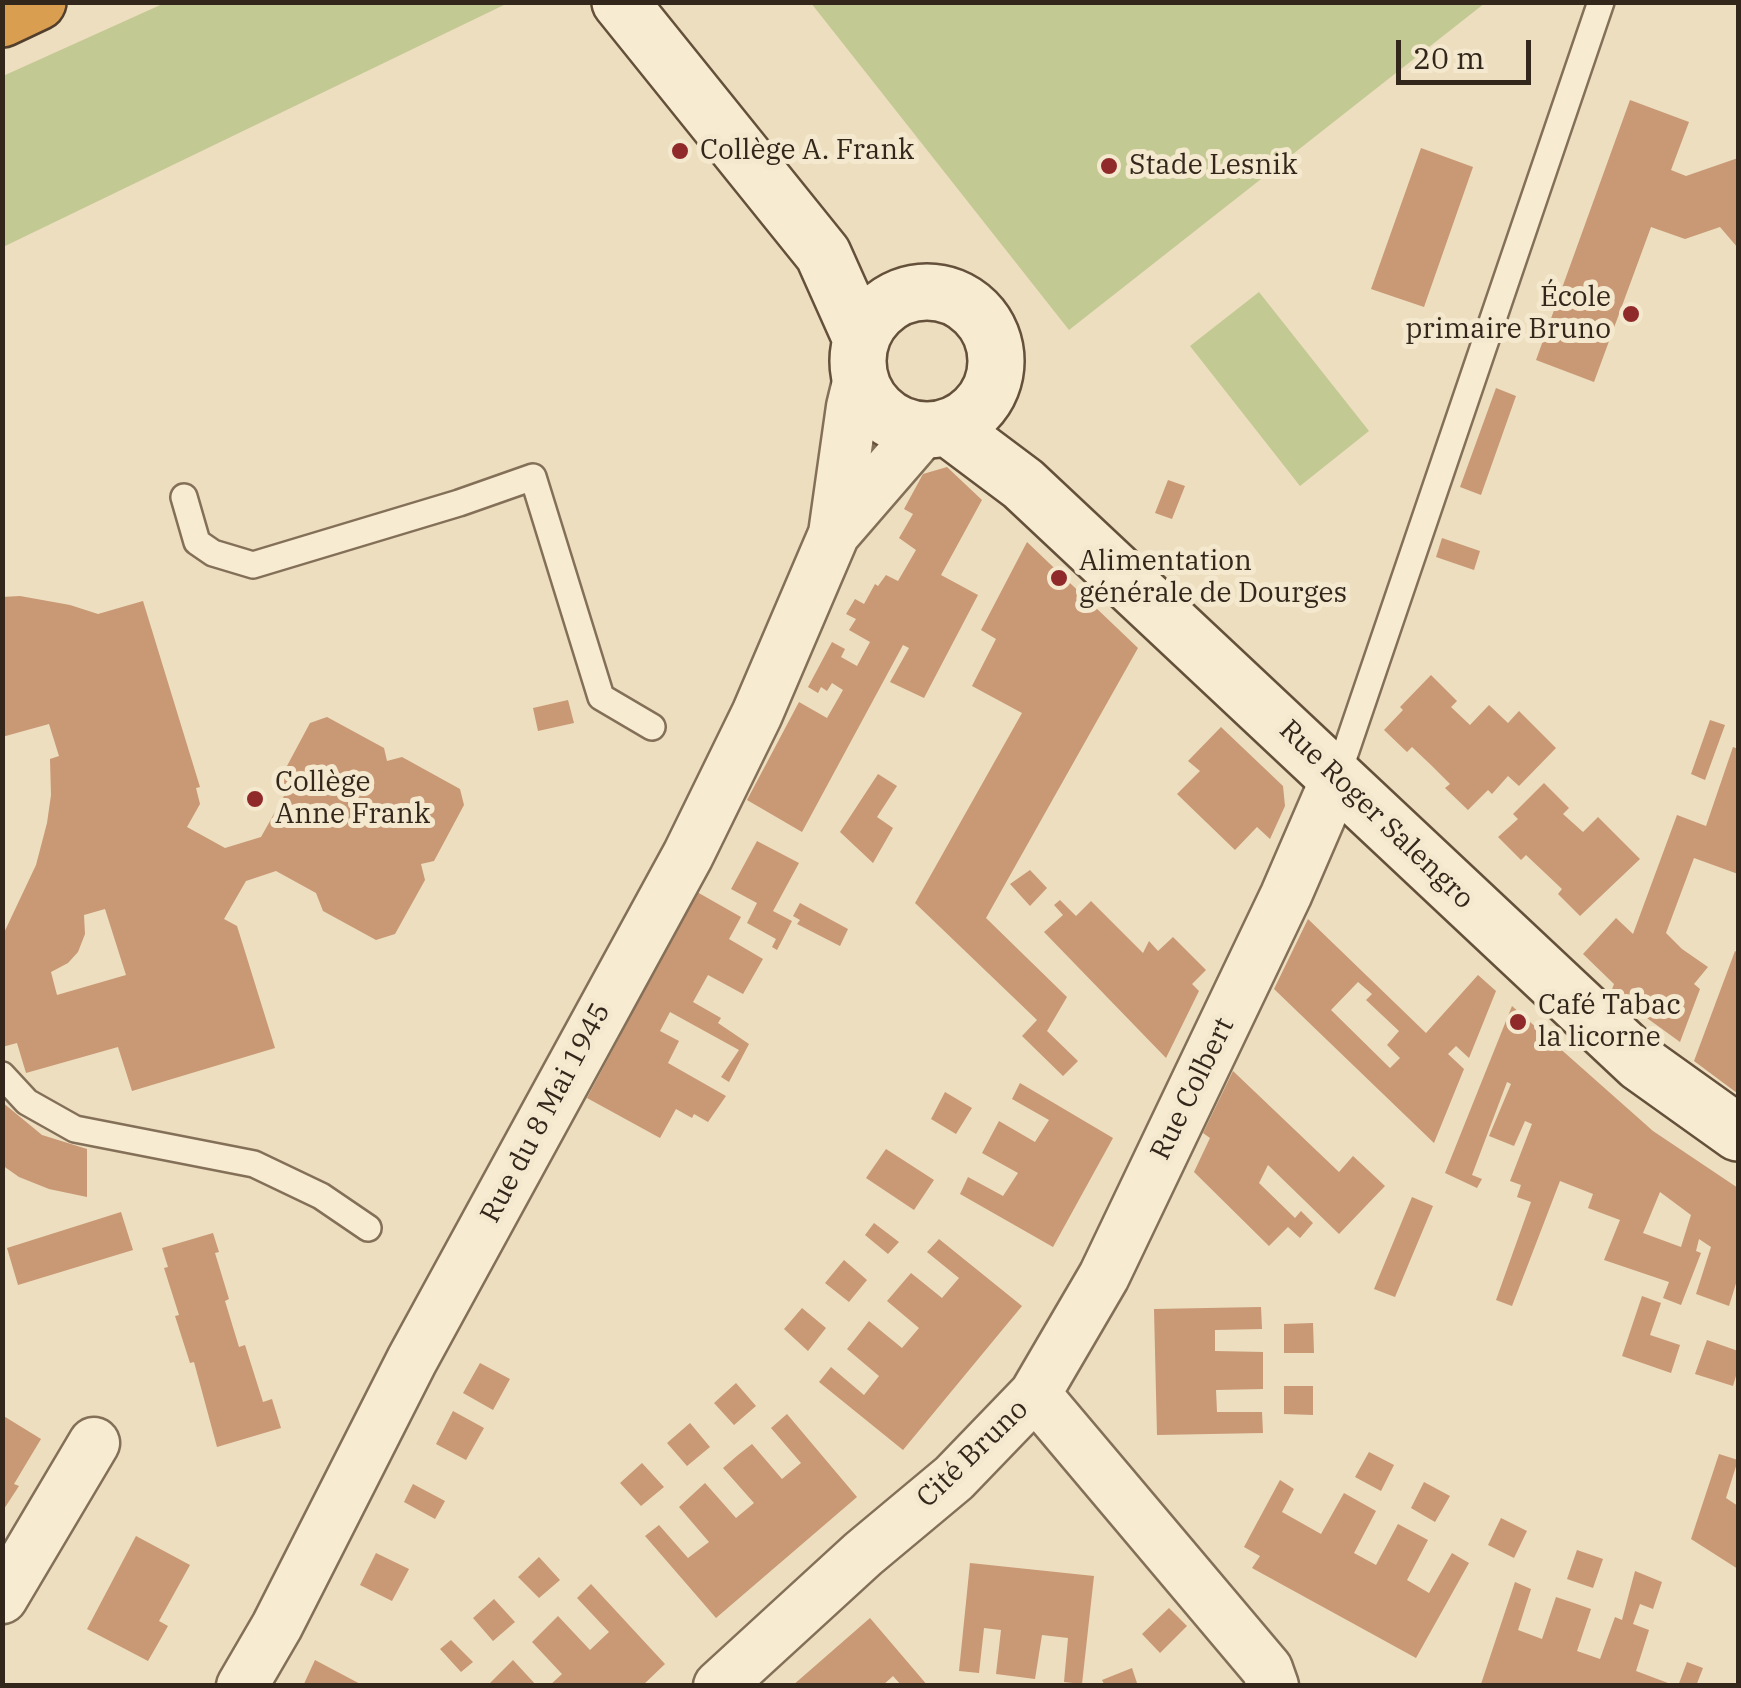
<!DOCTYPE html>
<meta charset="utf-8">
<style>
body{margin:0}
#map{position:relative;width:1741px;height:1688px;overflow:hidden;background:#ecdebe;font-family:"IBM Plex Serif",serif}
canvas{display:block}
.frame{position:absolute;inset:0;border:5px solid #33271c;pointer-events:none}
.scale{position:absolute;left:1396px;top:40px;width:135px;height:45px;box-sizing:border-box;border:5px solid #33271c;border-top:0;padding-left:12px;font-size:30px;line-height:35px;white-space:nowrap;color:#33271c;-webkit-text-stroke:8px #f4e9ce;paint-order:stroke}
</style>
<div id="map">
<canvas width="1741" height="1688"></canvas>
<div class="frame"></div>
<div class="scale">20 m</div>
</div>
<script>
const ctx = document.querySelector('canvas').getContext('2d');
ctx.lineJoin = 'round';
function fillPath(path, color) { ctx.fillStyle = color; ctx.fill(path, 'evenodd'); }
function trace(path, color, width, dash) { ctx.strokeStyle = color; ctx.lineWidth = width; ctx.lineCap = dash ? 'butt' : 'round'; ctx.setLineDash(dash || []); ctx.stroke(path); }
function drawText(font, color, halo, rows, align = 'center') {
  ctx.font = font + ' "IBM Plex Serif",serif'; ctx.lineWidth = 10; ctx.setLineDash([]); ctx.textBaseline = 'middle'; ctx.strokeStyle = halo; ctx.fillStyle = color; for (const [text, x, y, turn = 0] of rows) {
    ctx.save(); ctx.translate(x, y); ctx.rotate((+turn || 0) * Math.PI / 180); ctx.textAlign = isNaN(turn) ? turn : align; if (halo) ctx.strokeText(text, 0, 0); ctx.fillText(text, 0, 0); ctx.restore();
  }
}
const green = new Path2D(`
 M167,2H508V3L3,247V76Z
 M811,3H1485L1069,330Z
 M1259,292L1369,431L1300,486L1190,346Z`);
const building = new Path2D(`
 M1630,100L1689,122L1671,170L1686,176L1738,158V248L1720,227L1685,239L1651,227L1594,382L1536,360Z
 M1421,148L1473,167L1424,307L1371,289Z
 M1496,388L1516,396L1481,495L1460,487Z
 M947,467L982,500L941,575L978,595L924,698L890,682L909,648L903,645L802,832L747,800L799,702L827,718L843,690L832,683L827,691L821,687L818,693L808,687L832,642L845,649L841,657L857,666L870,642L849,630L856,619L846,614L855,599L864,604L875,584L878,586L886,575L898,581L916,550L899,538L913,514L904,509L923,474Z
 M1168,480L1185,486L1172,519L1155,513Z
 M1442,538L1480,551L1474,570L1436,557Z
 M1027,542L1138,648L986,918L1067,997L1047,1031L1078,1061L1063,1076L1022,1036L1037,1020L915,903L1022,713L972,686L996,639L981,630Z
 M20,596L70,605L98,614L143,601L200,787L196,788L200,804L187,827L225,848L261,837L284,796L280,779L310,723L327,717L384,748L387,761L402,757L460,789L464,805L434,861L421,864L425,880L395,934L376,940L323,911L316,893L276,871L246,881L224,919L237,926L275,1048L132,1091L118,1047L26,1073L17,1043L2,1047V937L36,865L47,823L51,795L50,759L59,756L49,724L2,737V597ZM105,909L126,975L57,995L51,972L68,963L78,952L85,934L84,915Z
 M1431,675L1457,701L1451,707L1470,725L1489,705L1508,723L1519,711L1556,748L1519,786L1508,776L1492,794L1488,790L1468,810L1445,788L1450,784L1431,765L1412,747L1407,752L1384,730L1403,710L1400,707Z
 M568,700L574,723L538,731L533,708Z
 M1710,720L1725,725L1705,780L1691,774Z
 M1221,727L1283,786L1285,806L1270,839L1257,827L1235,850L1177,794L1200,771L1188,761Z
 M1733,747L1738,749V874L1694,858L1666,933L1682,949L1708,967L1694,984L1700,989L1680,1042L1611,992L1614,984L1583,954L1616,918L1633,934L1677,815L1706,826Z
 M878,774L897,786L877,817L893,828L873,863L840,832Z
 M1544,783L1569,808L1563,814L1583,832L1598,817L1640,859L1580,916L1558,894L1562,889L1526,855L1521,860L1498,837L1518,819L1513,814Z
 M757,841L799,863L773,911L792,921L777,950L772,947L776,939L747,923L757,903L731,889Z
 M1030,870L1047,888L1030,906L1010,884Z
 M697,892L741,917L729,939L763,959L743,994L708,975L693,1002L721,1018L718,1023L749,1044L729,1082L721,1077L739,1050L670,1012L660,1031L679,1041L668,1063L726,1096L708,1122L694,1114L692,1118L676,1109L660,1138L587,1098Z
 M1060,900L1076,916L1091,901L1143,953L1149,941L1158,951L1173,937L1206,970L1192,984L1199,991L1166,1058L1044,932L1063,915L1054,905Z
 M800,903L848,929L840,946L797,924L800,920L793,916Z
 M1308,919L1426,1033L1478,975L1496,991L1469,1058L1456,1046L1448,1054L1464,1069L1434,1143L1274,989ZM1358,982L1372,994L1366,1000L1399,1031L1387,1045L1400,1058L1390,1068L1331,1010Z
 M1735,951L1738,953L1737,1093L1694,1061Z
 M1512,1006L1653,1131L1738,1188V1277L1729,1306L1696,1294L1711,1247L1699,1239L1696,1251L1701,1253L1681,1305L1663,1298L1669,1282L1604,1260L1620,1220L1588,1208L1593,1194L1560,1181L1512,1306L1496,1300L1531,1202L1517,1197L1521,1185L1510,1181L1532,1124L1525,1121L1514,1146L1489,1136L1511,1084L1507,1082L1472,1175L1482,1179L1477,1188L1445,1173ZM1660,1192L1691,1215L1681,1247L1643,1233Z
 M1233,1071L1339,1172L1353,1156L1385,1186L1339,1234L1268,1165L1259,1183L1295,1218L1301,1211L1313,1223L1300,1238L1288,1227L1269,1246L1194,1172L1210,1138L1203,1133Z
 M1020,1083L1113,1138L1053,1247L960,1194L968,1177L1003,1196L1018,1173L982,1153L999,1121L1035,1142L1049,1120L1012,1099Z
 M945,1092L972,1108L956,1134L931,1119Z
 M2,1102L42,1135L87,1149V1197L49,1189L19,1177L2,1165Z
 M886,1149L934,1180L914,1210L866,1178Z
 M1412,1197L1433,1206L1395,1297L1374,1289Z
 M121,1212L133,1250L18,1285L7,1248Z
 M874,1223L899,1242L888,1254L865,1235Z
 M213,1233L219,1252L215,1253L229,1299L225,1301L239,1347L245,1345L263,1402L272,1399L281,1428L217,1447L194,1362L190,1363L175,1316L179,1315L164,1268L168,1267L162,1248Z
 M939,1239L1022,1306L903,1450L819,1382L831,1367L864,1395L879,1376L847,1349L859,1334L869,1321L902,1348L919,1328L887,1301L911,1273L942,1298L959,1278L927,1252Z
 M844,1260L867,1280L849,1302L825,1283Z
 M1642,1296L1661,1303L1650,1335L1680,1345L1671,1373L1622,1356Z
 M1261,1307L1262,1329L1215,1330V1351L1263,1352V1389L1216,1390L1217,1412H1262L1263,1433L1157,1435L1154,1309Z
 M802,1308L826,1328L808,1351L784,1329Z
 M1313,1323L1314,1353H1284V1324Z
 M1707,1340L1738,1351V1369L1733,1386L1695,1374Z
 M480,1363L510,1379L493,1410L463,1393Z
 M736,1383L756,1406L734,1425L714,1403Z
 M1284,1386H1313V1415L1284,1414Z
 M453,1411L484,1428L466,1460L436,1444Z
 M787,1414L857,1497L716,1618L645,1536L659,1525L688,1558L709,1542L679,1507L705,1483L736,1518L754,1503L723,1468L738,1455L752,1444L782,1479L801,1463L771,1428Z
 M2,1415L41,1439L14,1484L19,1486L2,1512Z
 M690,1423L710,1447L687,1466L667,1443Z
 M1369,1452L1394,1465L1381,1491L1355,1477Z
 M1719,1454L1738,1460L1726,1498L1738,1506V1569L1691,1539Z
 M642,1463L664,1487L641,1506L620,1483Z
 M1280,1480L1294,1489L1282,1512L1321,1534L1344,1493L1376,1511L1354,1553L1376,1565L1398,1524L1428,1540L1407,1580L1429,1593L1452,1553L1469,1563L1416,1658L1252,1568L1260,1556L1244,1547Z
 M1424,1482L1450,1496L1435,1522L1411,1508Z
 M413,1484L445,1501L435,1519L404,1502Z
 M1501,1518L1527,1531L1514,1558L1488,1545Z
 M136,1536L190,1565L159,1621L168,1626L148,1661L87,1629Z
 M1577,1550L1603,1559L1593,1588L1567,1579Z
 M376,1553L409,1569L392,1601L360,1585Z
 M539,1557L560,1580L539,1598L518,1577Z
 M970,1563L1094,1576L1082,1684L1064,1682L1068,1638L1042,1635L1035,1679L996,1674L1001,1630L984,1628L979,1673L959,1671Z
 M1635,1571L1662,1582L1653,1609L1640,1604L1633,1624L1649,1630L1636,1671L1676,1686L1481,1684L1515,1582L1531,1589L1518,1630L1542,1639L1556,1597L1574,1603L1591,1609L1577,1651L1600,1659L1615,1617L1622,1620Z
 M591,1584L665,1664L642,1686H549L562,1674L532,1642L558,1616L590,1650L609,1632L577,1598Z
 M494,1599L515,1622L493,1641L473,1618Z
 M1169,1608L1187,1626L1160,1653L1142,1634Z
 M870,1618L928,1686H902L893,1676L882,1686H792Z
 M451,1640L473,1662L461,1672L440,1649Z
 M315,1660L364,1686H303Z
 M513,1660L537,1686H487Z
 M1687,1662L1703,1668L1696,1686H1678Z
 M1132,1668L1137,1683L1105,1686L1102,1680Z`);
const lane = new Path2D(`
 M184,497L197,542L213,553L253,565L459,503L533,477L601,697L652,727
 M1337,777L1601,2
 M2,1075L27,1102L75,1129L254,1164L321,1196L368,1228`);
const street = new Path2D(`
 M834,534L924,430
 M1035,1394L1267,1669L1273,1686
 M2,1598L94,1443
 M242,1686L277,1626L412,1360L688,855L757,714L834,534L852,407L859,378
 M719,1686L863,1554L954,1478L1035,1394L1104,1276L1286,895L1337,777`);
const secondary = new Path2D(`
 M620,2L823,254L861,339
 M858 361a69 69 0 1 1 138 0a69 69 0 1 1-138 0Z
 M947,427L1023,484L1640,1063L1738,1133`);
const highway = new Path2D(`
 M2,19L38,2`);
const markers = [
 [680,151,10,"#902a2a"],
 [1109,166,10,"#902a2a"],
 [1631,314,10,"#902a2a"],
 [1059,578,10,"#902a2a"],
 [255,799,10,"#902a2a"],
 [1518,1022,10,"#902a2a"]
];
const poiNames = [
 ["Collège A. Frank",700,151],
 ["Stade Lesnik",1129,166],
 ["École",1611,298,"right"],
 ["primaire Bruno",1611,330,"right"],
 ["Alimentation",1079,562],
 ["générale de Dourges",1079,594],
 ["Collège",275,783],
 ["Anne Frank",275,815],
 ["Café Tabac",1538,1006],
 ["la licorne",1538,1038]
];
const streetNames = [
 ["Rue Roger Salengro",1376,815,44],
 ["Rue Colbert",1193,1089,-64],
 ["Rue du 8 Mai 1945",546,1113,-62],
 ["Cité Bruno",973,1454,-44]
];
fillPath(green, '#c3c993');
fillPath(building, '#c99875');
trace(lane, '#846f58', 30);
trace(street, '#846f58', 55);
trace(secondary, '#65503b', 60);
trace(highway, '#513e2c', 60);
trace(lane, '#f7ecd1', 25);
trace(street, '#f7ecd1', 50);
trace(secondary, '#f7ecd1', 55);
trace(highway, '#da9e50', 55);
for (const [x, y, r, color] of markers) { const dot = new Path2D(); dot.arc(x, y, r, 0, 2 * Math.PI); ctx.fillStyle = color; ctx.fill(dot); trace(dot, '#f4e9ce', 4); }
drawText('28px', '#33271c', '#f4e9ce', poiNames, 'left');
drawText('28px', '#33271c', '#f4e9ce', streetNames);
</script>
